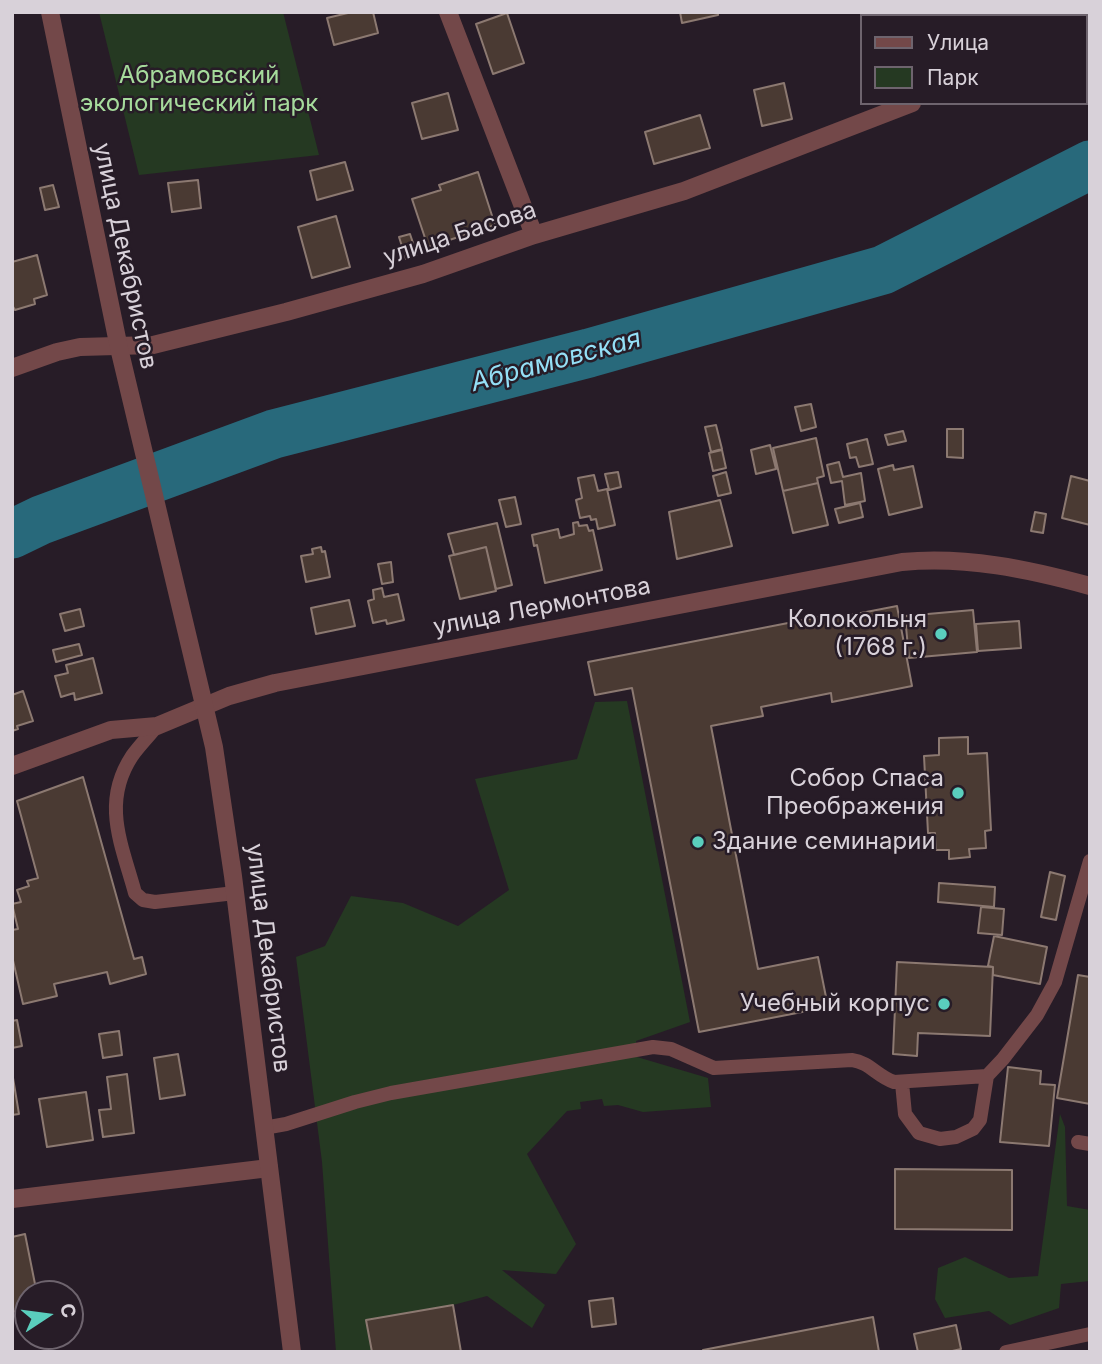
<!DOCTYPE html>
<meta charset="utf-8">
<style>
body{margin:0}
#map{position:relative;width:1102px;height:1364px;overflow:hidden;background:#271c27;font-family:Inter,sans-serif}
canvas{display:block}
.frame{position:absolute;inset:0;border:14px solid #d8d1d9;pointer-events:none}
.legend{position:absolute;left:860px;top:14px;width:228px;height:91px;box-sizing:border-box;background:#271c27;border:2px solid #6e646e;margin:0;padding:9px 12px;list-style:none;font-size:21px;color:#d8d1d9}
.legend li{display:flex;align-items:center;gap:14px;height:35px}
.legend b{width:35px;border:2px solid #6e646e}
.north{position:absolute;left:14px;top:1280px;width:70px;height:70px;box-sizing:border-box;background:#271c27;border:2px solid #6e646e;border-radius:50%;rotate:77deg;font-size:19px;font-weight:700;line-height:28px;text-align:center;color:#d8d1d9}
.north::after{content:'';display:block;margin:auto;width:24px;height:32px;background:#5acebd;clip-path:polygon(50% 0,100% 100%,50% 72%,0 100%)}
</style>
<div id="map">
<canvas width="1102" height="1364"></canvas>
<div class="frame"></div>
<ul class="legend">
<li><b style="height:9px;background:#734849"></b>Улица</li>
<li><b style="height:19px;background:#253922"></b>Парк</li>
</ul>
<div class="north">С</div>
</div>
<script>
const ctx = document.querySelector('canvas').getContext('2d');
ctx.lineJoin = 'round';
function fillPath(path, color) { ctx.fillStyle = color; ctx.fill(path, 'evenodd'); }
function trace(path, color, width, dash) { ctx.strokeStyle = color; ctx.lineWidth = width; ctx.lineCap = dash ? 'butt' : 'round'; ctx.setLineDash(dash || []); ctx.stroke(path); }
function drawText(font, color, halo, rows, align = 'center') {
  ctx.font = font + ' Inter,sans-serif'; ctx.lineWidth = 5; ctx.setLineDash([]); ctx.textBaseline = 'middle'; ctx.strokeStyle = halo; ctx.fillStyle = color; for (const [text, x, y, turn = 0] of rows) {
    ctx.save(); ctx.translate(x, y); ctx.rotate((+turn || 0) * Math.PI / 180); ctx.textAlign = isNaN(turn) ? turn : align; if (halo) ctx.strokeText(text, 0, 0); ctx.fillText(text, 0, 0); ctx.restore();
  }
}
const green = new Path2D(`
 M99,12H283L319,155L139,175Z
 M627,701L690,1022L636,1041L637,1057L708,1078L711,1107L643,1112L618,1105L604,1106L602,1099L580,1102L581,1109L567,1111L527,1154L576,1244L556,1274L502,1270L545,1305L532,1328L487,1296L453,1305L366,1320L372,1352H336L322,1162L296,957L325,946L351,896L403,903L458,926L509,890L475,779L577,759L595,702Z
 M1060,1114L1065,1127L1067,1206L1090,1210V1281L1061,1284L1059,1308L1010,1325L989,1311L945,1318L935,1299L938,1268L965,1257L1009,1278L1038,1276Z`);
const river = new Path2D(`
 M12,534L41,520L274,434L589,353L883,270L1090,165`);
const building = new Path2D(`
 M352,12H373L378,33L334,45L327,18Z
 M680,12H718V15L682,23Z
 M1033,12H1079L1069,16H1034Z
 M507,13L524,63L493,74L476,24Z
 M784,83L792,119L762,126L754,90Z
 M448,93L458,130L422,139L412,103Z
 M700,115L710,148L654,164L645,132Z
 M345,162L353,190L317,200L310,171Z
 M478,172L495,225L428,247L412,199L441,190L439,185Z
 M198,180L201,208L172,212L168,183Z
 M53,185L59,207L45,210L40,188Z
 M336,216L350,267L312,278L298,227Z
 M410,234L417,255L406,259L399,237Z
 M37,255L47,295L34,299L35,304L15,310L12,305V262Z
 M811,404L816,427L801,431L795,407Z
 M716,425L722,449L711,452L705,427Z
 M947,429H963V458L947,457Z
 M903,431L906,441L888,445L885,435Z
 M816,438L824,476L817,478L818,483L783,491L773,448Z
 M867,439L873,464L859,467L856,457L850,458L847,444Z
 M770,445L776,469L756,474L751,450Z
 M722,450L726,468L713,471L709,453Z
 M839,462L843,477L861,473L865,501L845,505L842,481L831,483L827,465Z
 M893,465L894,470L913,466L922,507L889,515L878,469Z
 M618,472L621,487L609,490L605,474Z
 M726,472L731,493L718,496L713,476Z
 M594,475L598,491L607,489L615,525L598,529L596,519L591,520L590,516L580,518L576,500L582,498L578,478Z
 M1071,476L1090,481V525L1062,518Z
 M818,483L828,525L793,533L783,491Z
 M515,497L521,524L506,527L499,500Z
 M720,500L732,546L677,559L669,512Z
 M860,503L863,517L839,523L835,509Z
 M1035,512L1046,514L1043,533L1031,531Z
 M578,522L579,526L587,525L589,531L593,530L602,570L545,583L537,545L534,546L532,535L558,529L560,538L574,534L573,523Z
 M497,523L512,585L496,589L486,547L454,555L448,534Z
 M321,547L322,552L325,551L330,577L306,582L301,556L313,554L312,549Z
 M486,547L496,591L460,599L449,556Z
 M391,562L393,582L382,584L378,564Z
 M382,588L384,597L398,594L404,620L387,624L386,620L373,623L368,601L374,599L373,590Z
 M349,600L355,626L316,634L311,608Z
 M897,606L912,686L832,702L831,693L761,707L763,716L711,726L758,969L818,957L828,1007L699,1032L632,688L595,695L588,662L824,616L825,620Z
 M80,609L84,626L65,631L60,614Z
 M973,610L977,652L909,658L905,616Z
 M1019,621L1021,648L978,651L976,624Z
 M79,644L82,655L56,662L53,650Z
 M93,658L102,693L75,700L74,693L61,697L55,676L68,673L66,665Z
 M23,691L33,721L17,726L18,729L12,731V695Z
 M968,737V754L987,753L991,830L985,831L986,848L969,849L970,857L949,859V850H936L935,833H928L924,756L939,755V738Z
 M83,777L134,959L142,957L146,974L110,984L107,972L54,984L57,996L23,1004L12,956V930L18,929L12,904L21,902L17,890L29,886L27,881L38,878L17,801Z
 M1050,872L1065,876L1056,920L1041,917Z
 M939,883L995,887L994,907L938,902Z
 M981,907L1004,909L1002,935L978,933Z
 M994,936L1047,947L1040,984L993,975V967L988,966Z
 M897,962L993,967L990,1036L918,1033L917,1056L893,1054Z
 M1078,975L1090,977V1104L1057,1098Z
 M17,1020L22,1046L12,1048V1021Z
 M119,1031L122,1055L103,1058L99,1034Z
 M178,1054L185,1095L160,1099L154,1058Z
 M1008,1067L1041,1071L1040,1084L1055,1085L1049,1146L1000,1142Z
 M12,1072L19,1114L12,1115Z
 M127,1074L134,1133L103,1137L99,1110L111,1109L107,1077Z
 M86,1092L93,1140L47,1147L39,1099Z
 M895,1169L1012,1170V1230L895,1229Z
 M25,1234L37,1294H28V1308L12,1312V1237Z
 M613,1298L616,1324L592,1327L589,1301Z
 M453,1305L461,1352H372L366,1320Z
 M873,1317L879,1352H703V1350Z
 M956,1325L961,1349L948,1352H918L914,1334Z`);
const service = new Path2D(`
 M157,726C149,736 139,746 132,756C101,803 122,845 135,893L143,900L155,902L235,893
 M902,1083L905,1114L919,1133L940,1139L956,1137L973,1129L980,1120L987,1076L1003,1059L1037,1015L1055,982L1090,861
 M264,1128L286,1124L355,1102L391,1093L653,1047L671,1049L714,1068L852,1060C869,1062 878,1077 894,1082L987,1076
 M1078,1142L1090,1144
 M1006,1352L1090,1334`);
const minor = new Path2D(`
 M448,12L534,235
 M1086,37L1090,35
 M12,368L57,352L80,347L153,345L286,312L423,274L534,235L684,191L912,103
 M12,766L111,730L157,726L229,696L275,683L902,562C966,556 1028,569 1090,586
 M12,1199L269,1168`);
const tertiary = new Path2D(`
 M50,12L119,348L214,747L233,876L292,1352`);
const markers = [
 [941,634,7,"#5acebd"],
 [958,793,7,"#5acebd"],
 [698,842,7,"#5acebd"],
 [944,1004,7,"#5acebd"]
];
const parkNames = [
 ["Абрамовский",199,76],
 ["экологический парк",199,104]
];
const streetNames = [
 ["улица Басова",460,234,-18],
 ["улица Декабристов",125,256,78],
 ["улица Лермонтова",542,607,-11],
 ["улица Декабристов",268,958,83]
];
const poiNames = [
 ["Колокольня",927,620],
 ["(1768 г.)",927,648],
 ["Собор Спаса",944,779],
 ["Преображения",944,807],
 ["Здание семинарии",712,842,"left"],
 ["Учебный корпус",930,1004]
];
const waterNames = [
 ["Абрамовская",556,361,-15]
];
fillPath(green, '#253922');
trace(river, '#28697b', 49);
fillPath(building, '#4a3a33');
trace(building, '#8c7971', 2);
trace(service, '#734849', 14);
trace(minor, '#734849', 18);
trace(tertiary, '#734849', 18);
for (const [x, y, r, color] of markers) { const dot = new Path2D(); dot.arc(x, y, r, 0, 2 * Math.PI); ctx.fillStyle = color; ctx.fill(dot); trace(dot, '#271c27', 2.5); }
drawText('24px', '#a6db9c', '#271c27', parkNames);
drawText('24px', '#d8d1d9', '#271c27', streetNames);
drawText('24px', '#d8d1d9', '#271c27', poiNames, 'right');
drawText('italic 26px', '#94dff6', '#271c27', waterNames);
</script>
